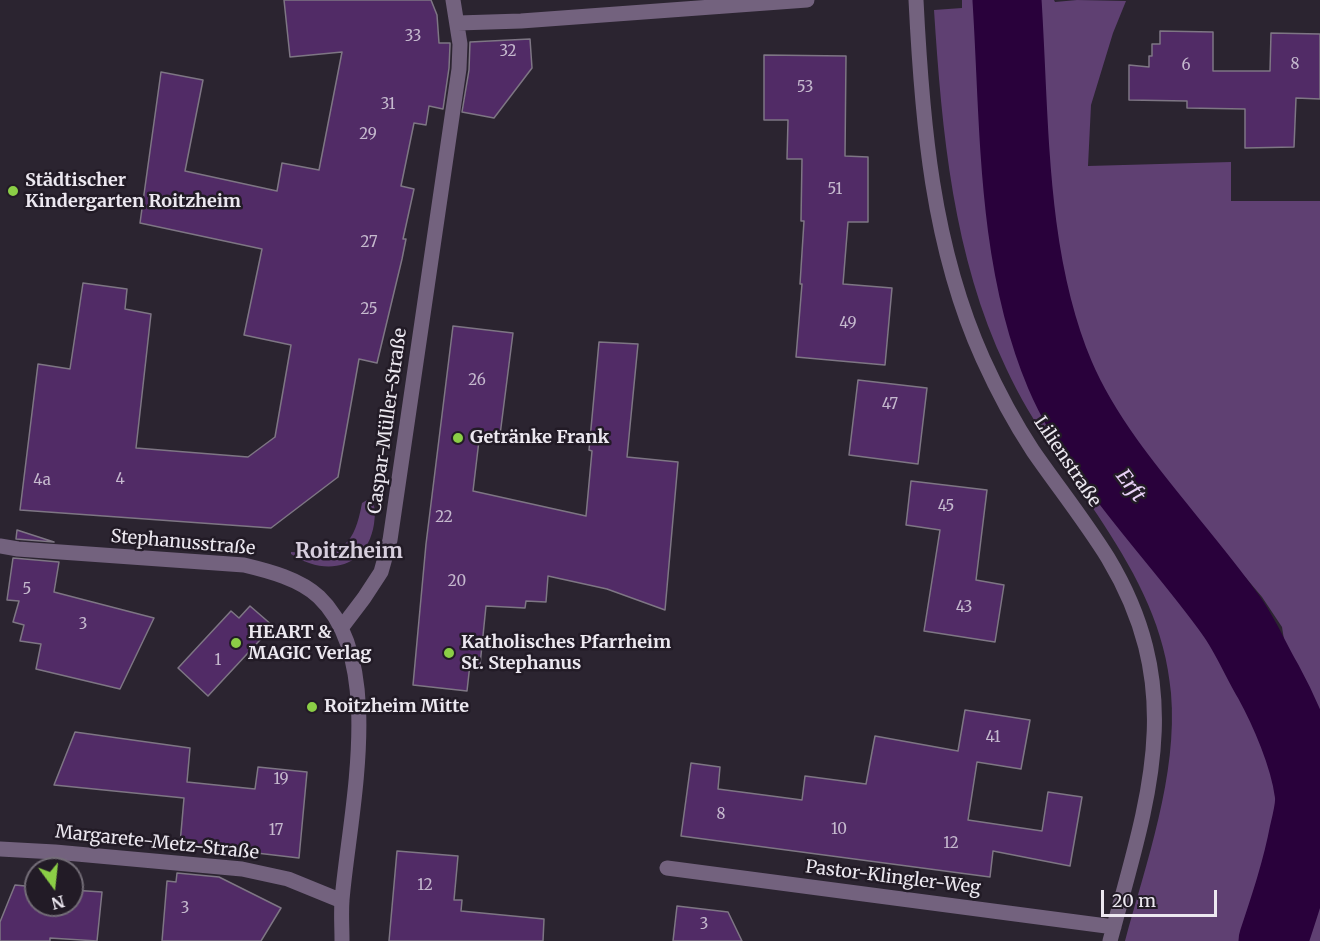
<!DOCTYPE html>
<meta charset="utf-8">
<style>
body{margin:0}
#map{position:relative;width:1320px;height:941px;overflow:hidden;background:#2b2430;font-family:Merriweather,serif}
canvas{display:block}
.north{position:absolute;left:24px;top:857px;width:60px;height:60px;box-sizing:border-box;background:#221b26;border:2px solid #736d77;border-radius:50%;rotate:165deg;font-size:16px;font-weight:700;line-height:24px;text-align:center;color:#ece8f0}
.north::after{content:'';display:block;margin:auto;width:21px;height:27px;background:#8bce46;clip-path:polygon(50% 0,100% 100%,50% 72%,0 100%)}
.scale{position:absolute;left:1101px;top:890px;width:116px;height:27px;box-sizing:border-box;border:3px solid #ece8f0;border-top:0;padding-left:8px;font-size:18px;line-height:21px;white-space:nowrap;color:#ece8f0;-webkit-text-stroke:4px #221b26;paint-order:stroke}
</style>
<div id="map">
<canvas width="1320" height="941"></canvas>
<div class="north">N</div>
<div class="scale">20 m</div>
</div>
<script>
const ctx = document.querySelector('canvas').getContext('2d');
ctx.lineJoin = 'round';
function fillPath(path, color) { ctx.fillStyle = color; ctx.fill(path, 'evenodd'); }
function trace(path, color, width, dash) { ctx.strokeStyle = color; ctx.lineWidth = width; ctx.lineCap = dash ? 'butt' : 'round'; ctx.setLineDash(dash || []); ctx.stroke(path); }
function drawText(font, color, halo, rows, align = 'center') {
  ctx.font = font + ' Merriweather,serif'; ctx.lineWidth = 5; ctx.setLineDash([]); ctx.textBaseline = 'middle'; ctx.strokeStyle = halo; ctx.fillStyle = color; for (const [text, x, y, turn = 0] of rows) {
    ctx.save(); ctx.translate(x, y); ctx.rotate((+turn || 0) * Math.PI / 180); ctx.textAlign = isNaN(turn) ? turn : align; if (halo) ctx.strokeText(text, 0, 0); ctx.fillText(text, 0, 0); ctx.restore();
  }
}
const green = new Path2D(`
 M962,0H990L992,58L1006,236L1013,280L1024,325L1037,358L1059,403L1084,449L1122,503L1144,529L1192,600L1258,712L1293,783L1292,808L1280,864L1258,941H1125C1146,863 1178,775 1171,693C1161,566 1057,479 1006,368C953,256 942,133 934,10L962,8Z
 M1020,0H1054L1055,2L1077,0L1126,1L1113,33L1091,105L1088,166L1231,162V201H1320V746L1315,716L1289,671L1282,627L1262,597L1246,578L1179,515L1147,478L1078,381L1061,341L1051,305L1044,252L1036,178L1031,76Z
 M367,500L372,501C376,508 375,516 374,524C367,569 325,577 291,554V552C338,554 353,553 362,503Z
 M1320,850V941H1288Z`);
const river = new Path2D(`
 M1007,0C1015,124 1011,259 1060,375C1097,462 1175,537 1230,614C1245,634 1255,659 1268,681C1285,712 1304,756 1309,792C1311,804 1307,820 1304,832C1297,869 1285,905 1273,941`);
const building = new Path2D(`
 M284,0H431L437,15L439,43H450V45L449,68L443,109L429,106L426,125L414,123L401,186L414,189L403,239H406L402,259L377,363L359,359L338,477L271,528L20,510L38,364L70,369L83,283L127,289L125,309L151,314L136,448L248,457L275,437L291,345L244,335L262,249L140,223L161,72L203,80L185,171L277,191L282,163L319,170L342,52L290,57Z
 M1160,31L1213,32V71H1270L1271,33L1320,34V99L1296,98L1294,147L1245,148V109L1187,108V101L1129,100V65L1149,67V56H1152V44H1160Z
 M530,39L532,68L494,118L462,112L469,70L470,42Z
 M764,55L846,56L845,156L868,157V222H848L843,284L892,288L885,365L796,357L802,284H800L804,221H801L802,159H787L788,120H764Z
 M453,326L513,333L500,435L480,432L473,491L586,516L592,451L589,450L599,342L638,344L627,457L678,462L665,610L607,589L548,576L546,602L526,601L525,608L486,606L480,665L470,664L467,691L413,685L426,544Z
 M858,380L927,388L918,464L849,455Z
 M911,481L987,490L976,580L1004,585L995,642L924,631L940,530L906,525Z
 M17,530L54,542L16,539Z
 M13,558L59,562L54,592L154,618L120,689L36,669L41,644L20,641L24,625L13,622L19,601L7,600Z
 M250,606L273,626L208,696L178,668L231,611L239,618Z
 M965,710L1030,720L1021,769L977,762L968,820L1042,831L1048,792L1082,797L1070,866L993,851L990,877L681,836L691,763L720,767L718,789L802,800L805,776L866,784L875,736L958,751Z
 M75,732L190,748L187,782L255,789L258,767L307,772L299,858L180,844L184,798L54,785Z
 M397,851L458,856L454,900H462L461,911L544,919L543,941H389Z
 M177,873L219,877L281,908L261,941H162L167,881L176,882Z
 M15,885L36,887V905H72V890L102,892L97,941L50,938V941H0V922Z
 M677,906L728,912L742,941H673Z`);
const street = new Path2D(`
 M916,0C922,121 932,246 983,359C997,390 1014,422 1033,451C1058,487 1085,521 1108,558C1189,693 1147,802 1110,941
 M458,23L521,21L807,0
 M0,546L18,549L244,565C269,571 300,579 319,597C387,662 349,815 342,900C341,914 342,927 342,941
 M342,627L364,598L381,572L390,540L459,69L460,44L453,0
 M0,849L55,852L242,869L288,879L342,901
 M667,868L1114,927`);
const markers = [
 [13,191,6,"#8bce46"],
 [458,438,6,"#8bce46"],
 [236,643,6,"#8bce46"],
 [449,653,6,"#8bce46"],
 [312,707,6,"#8bce46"]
];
const numberNames = [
 ["33",413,37],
 ["32",508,52],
 ["8",1295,65],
 ["6",1186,66],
 ["53",805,88],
 ["31",388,105],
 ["29",368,135],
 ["51",835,190],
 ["27",369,243],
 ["25",369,310],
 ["49",848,324],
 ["26",477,381],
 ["47",890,405],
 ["4",120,480],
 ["4a",42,481],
 ["45",946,507],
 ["22",444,518],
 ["20",457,582],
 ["5",27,590],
 ["43",964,608],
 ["3",83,625],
 ["1",218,661],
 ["41",993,738],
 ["19",281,780],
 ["8",721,815],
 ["10",839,830],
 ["17",276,831],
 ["12",951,844],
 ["12",425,886],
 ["3",185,909],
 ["3",704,925]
];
const poiNames = [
 ["Städtischer",25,181],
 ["Kindergarten Roitzheim",25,202],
 ["Getränke Frank",470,438],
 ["HEART &",248,633],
 ["MAGIC Verlag",248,654],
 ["Katholisches Pfarrheim",461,643],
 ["St. Stephanus",461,664],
 ["Roitzheim Mitte",324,707]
];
const streetNames = [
 ["Caspar-Müller-Straße",388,421,-82],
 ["Lilienstraße",1067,462,56],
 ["Stephanusstraße",183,543,5],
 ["Margarete-Metz-Straße",157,843,6],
 ["Pastor-Klingler-Weg",893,878,7]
];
const waterNames = [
 ["Erft",1130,486,53]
];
const quarterNames = [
 ["Roitzheim",349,552]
];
fillPath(green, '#5f4072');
trace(river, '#29013b', 69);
fillPath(building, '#512b66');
trace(building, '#7e7684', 1.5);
trace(street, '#73627e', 15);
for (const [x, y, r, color] of markers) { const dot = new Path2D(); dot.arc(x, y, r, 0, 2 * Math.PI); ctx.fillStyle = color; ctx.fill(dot); trace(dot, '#221b26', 2); }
drawText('15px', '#c5b9ce', null, numberNames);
drawText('bold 18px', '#ece8f0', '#221b26', poiNames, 'left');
drawText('18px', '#ece8f0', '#221b26', streetNames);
drawText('italic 20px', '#e7d1f6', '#221b26', waterNames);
drawText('bold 21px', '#d7cedd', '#221b26', quarterNames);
</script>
